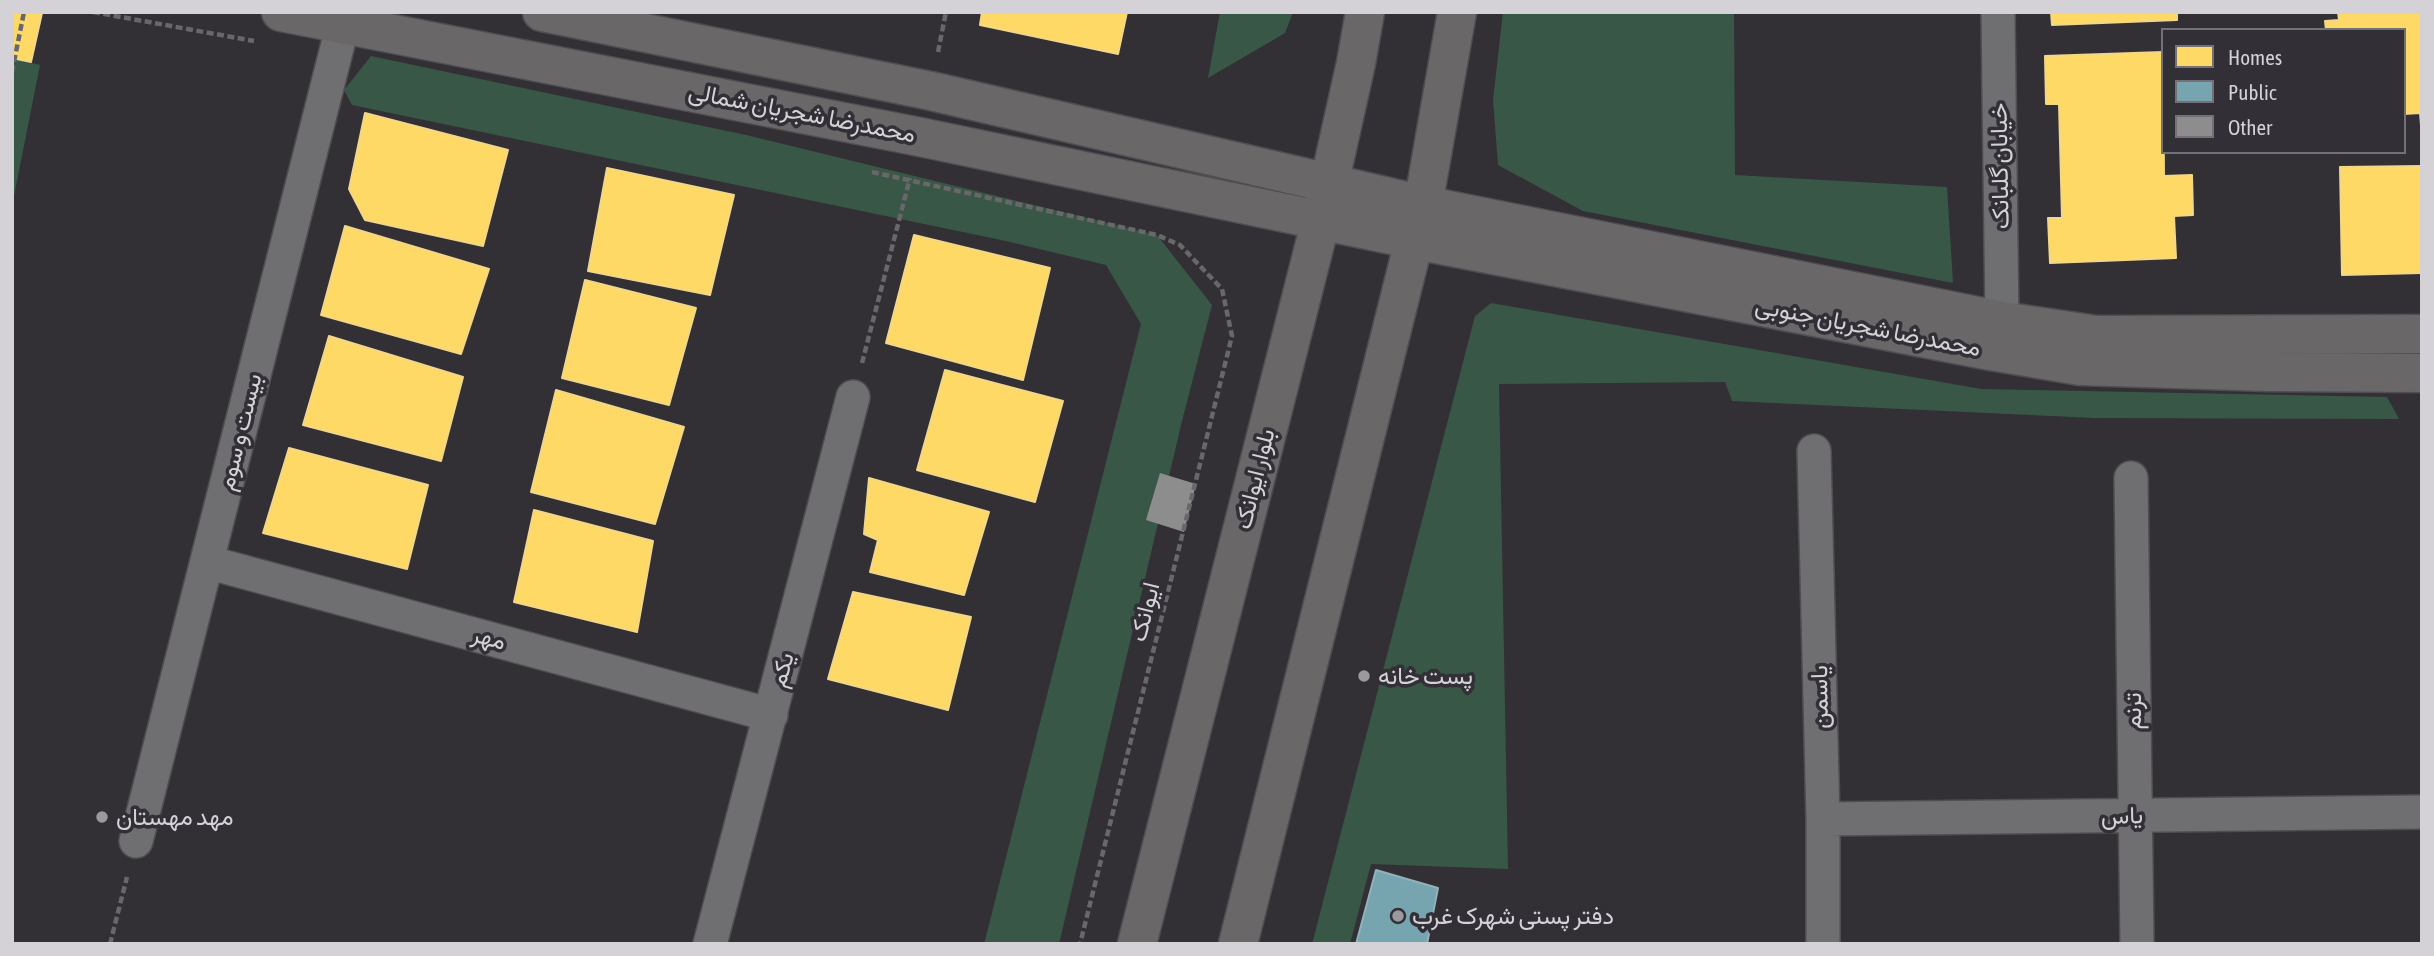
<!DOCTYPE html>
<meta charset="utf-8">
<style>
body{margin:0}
#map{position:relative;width:2434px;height:956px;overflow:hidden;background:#323035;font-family:"Asap Condensed",sans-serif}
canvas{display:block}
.frame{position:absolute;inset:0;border:14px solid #d4d2d7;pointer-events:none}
.legend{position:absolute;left:2161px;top:28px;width:245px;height:126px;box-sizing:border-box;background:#322f36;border:2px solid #737076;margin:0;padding:9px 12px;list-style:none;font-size:21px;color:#d4d2d7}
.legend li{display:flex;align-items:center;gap:14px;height:35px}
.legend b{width:35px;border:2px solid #737076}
</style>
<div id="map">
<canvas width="2434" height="956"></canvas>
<div class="frame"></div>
<ul class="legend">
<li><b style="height:19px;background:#ffd966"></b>Homes</li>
<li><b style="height:19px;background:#76a5af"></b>Public</li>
<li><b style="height:19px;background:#8e8d8e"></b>Other</li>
</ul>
</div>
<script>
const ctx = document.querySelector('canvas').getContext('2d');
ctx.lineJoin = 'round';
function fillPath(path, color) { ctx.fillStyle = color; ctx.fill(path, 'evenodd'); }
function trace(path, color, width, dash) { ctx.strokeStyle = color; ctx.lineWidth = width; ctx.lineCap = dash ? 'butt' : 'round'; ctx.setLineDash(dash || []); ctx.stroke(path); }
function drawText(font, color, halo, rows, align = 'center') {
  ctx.font = font + ' "Asap Condensed",Vazirmatn,sans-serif'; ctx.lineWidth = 7; ctx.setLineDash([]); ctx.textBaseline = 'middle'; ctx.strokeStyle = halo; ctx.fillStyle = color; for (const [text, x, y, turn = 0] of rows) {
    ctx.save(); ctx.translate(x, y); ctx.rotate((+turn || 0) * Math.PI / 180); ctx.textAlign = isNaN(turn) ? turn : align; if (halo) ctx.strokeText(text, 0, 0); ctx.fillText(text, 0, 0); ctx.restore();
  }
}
const green = new Path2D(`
 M1220,12H1293L1285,33L1208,78Z
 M1503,12H1734L1735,175L1947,187L1953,283L1583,211L1498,165L1493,100Z
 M371,56L746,135L1157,235L1212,305L1182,421L1059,944H984L1141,324L1106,265L1006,241L352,105L344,90Z
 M12,58L40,65L12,206Z
 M1491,303L1981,389L2387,397L2399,419L2094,418L1732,401L1725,382L1499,384L1508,869L1371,864L1350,944H1312L1475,316Z`);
const homes = new Path2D(`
 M12,12L42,13L31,62L12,58Z
 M982,12H1127L1118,54L980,25Z
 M2051,12H2177V20L2052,25Z
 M2338,12H2422V137L2420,113L2404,114V30H2326L2325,21L2339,20Z
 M2163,52L2164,176L2192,175L2193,215L2174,216L2176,258L2050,263L2048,218H2062L2059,104H2046L2045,56Z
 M365,113L508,150L483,246L365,220L349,189Z
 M2422,166V273L2342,275L2340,167Z
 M607,168L734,195L710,295L588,271Z
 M345,226L489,269L461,354L321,315Z
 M914,235L1050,268L1023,380L886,343Z
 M585,280L696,308L669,405L562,378Z
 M329,336L463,377L441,461L303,425Z
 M945,370L1063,401L1035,502L917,470Z
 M556,390L684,427L655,524L531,492Z
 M289,448L428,485L407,569L263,533Z
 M869,478L989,512L964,595L870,572L878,540L864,534Z
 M534,510L653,541L637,632L514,602Z
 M853,592L971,617L948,710L828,679Z`);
const public = new Path2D(`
 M1376,870L1438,888L1427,944H1356Z`);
const building = new Path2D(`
 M1160,473L1196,484L1184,532L1146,520Z`);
const path = new Path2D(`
 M93,12L254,41
 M938,52L946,12
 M12,72L24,12
 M872,172L1157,235L1180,245L1222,289L1232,336L1080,944
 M862,363L910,178
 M110,944L127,877`);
const street = new Path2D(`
 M1998,12L2002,321
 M1814,451L1823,819V944
 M2131,478L2137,944
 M207,562L771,715
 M1823,819L2422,812
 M136,841L346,12
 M710,944L853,397`);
const secondary = new Path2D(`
 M281,12L920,137L1415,240L1991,351L2080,366L2269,372L2422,373
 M542,12L931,91L1423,205L2002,321L2097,335L2422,334
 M1137,944L1321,220L1356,63L1365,12
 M1238,944L1423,205L1457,12`);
const markers = [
 [1364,676,7,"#9b999e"],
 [102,817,7,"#9b999e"],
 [1398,916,7,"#9b999e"]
];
const streetNames = [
 ["محمدرضا شجریان شمالی",802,113,11],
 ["خیابان گلبانک",2000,166,-91],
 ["محمدرضا شجریان جنوبی",1868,327,11],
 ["بیست و سوم",240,432,-76],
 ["بلوار ایوانک",1255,479,-76],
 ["ایوانک",1145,612,-76],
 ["مهر",489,638,15],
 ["یکم",782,670,-75],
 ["یاسمن",1820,697,-91],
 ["ترنم",2133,711,-90],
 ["یاس",2122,816,-1]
];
const poiNames = [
 ["پست خانه",1378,676],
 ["مهد مهستان",116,817],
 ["دفتر پستی شهرک غرب",1412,916]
];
fillPath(green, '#395746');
fillPath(homes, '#ffd966');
trace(homes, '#f2d788', 2);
fillPath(public, '#76a5af');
trace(public, '#92b2bb', 2);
fillPath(building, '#8e8d8e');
trace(street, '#4f4d51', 36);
trace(secondary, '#4f4d51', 41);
trace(path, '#68676a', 4.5, [7, 3.5]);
trace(street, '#6f6e70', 33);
trace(secondary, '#696768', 38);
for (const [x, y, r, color] of markers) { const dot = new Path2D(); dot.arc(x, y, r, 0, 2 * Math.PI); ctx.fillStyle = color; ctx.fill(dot); trace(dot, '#322f36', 2.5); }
drawText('24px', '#d4d2d7', '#322f36', streetNames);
drawText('24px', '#d4d2d7', '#322f36', poiNames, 'left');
</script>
